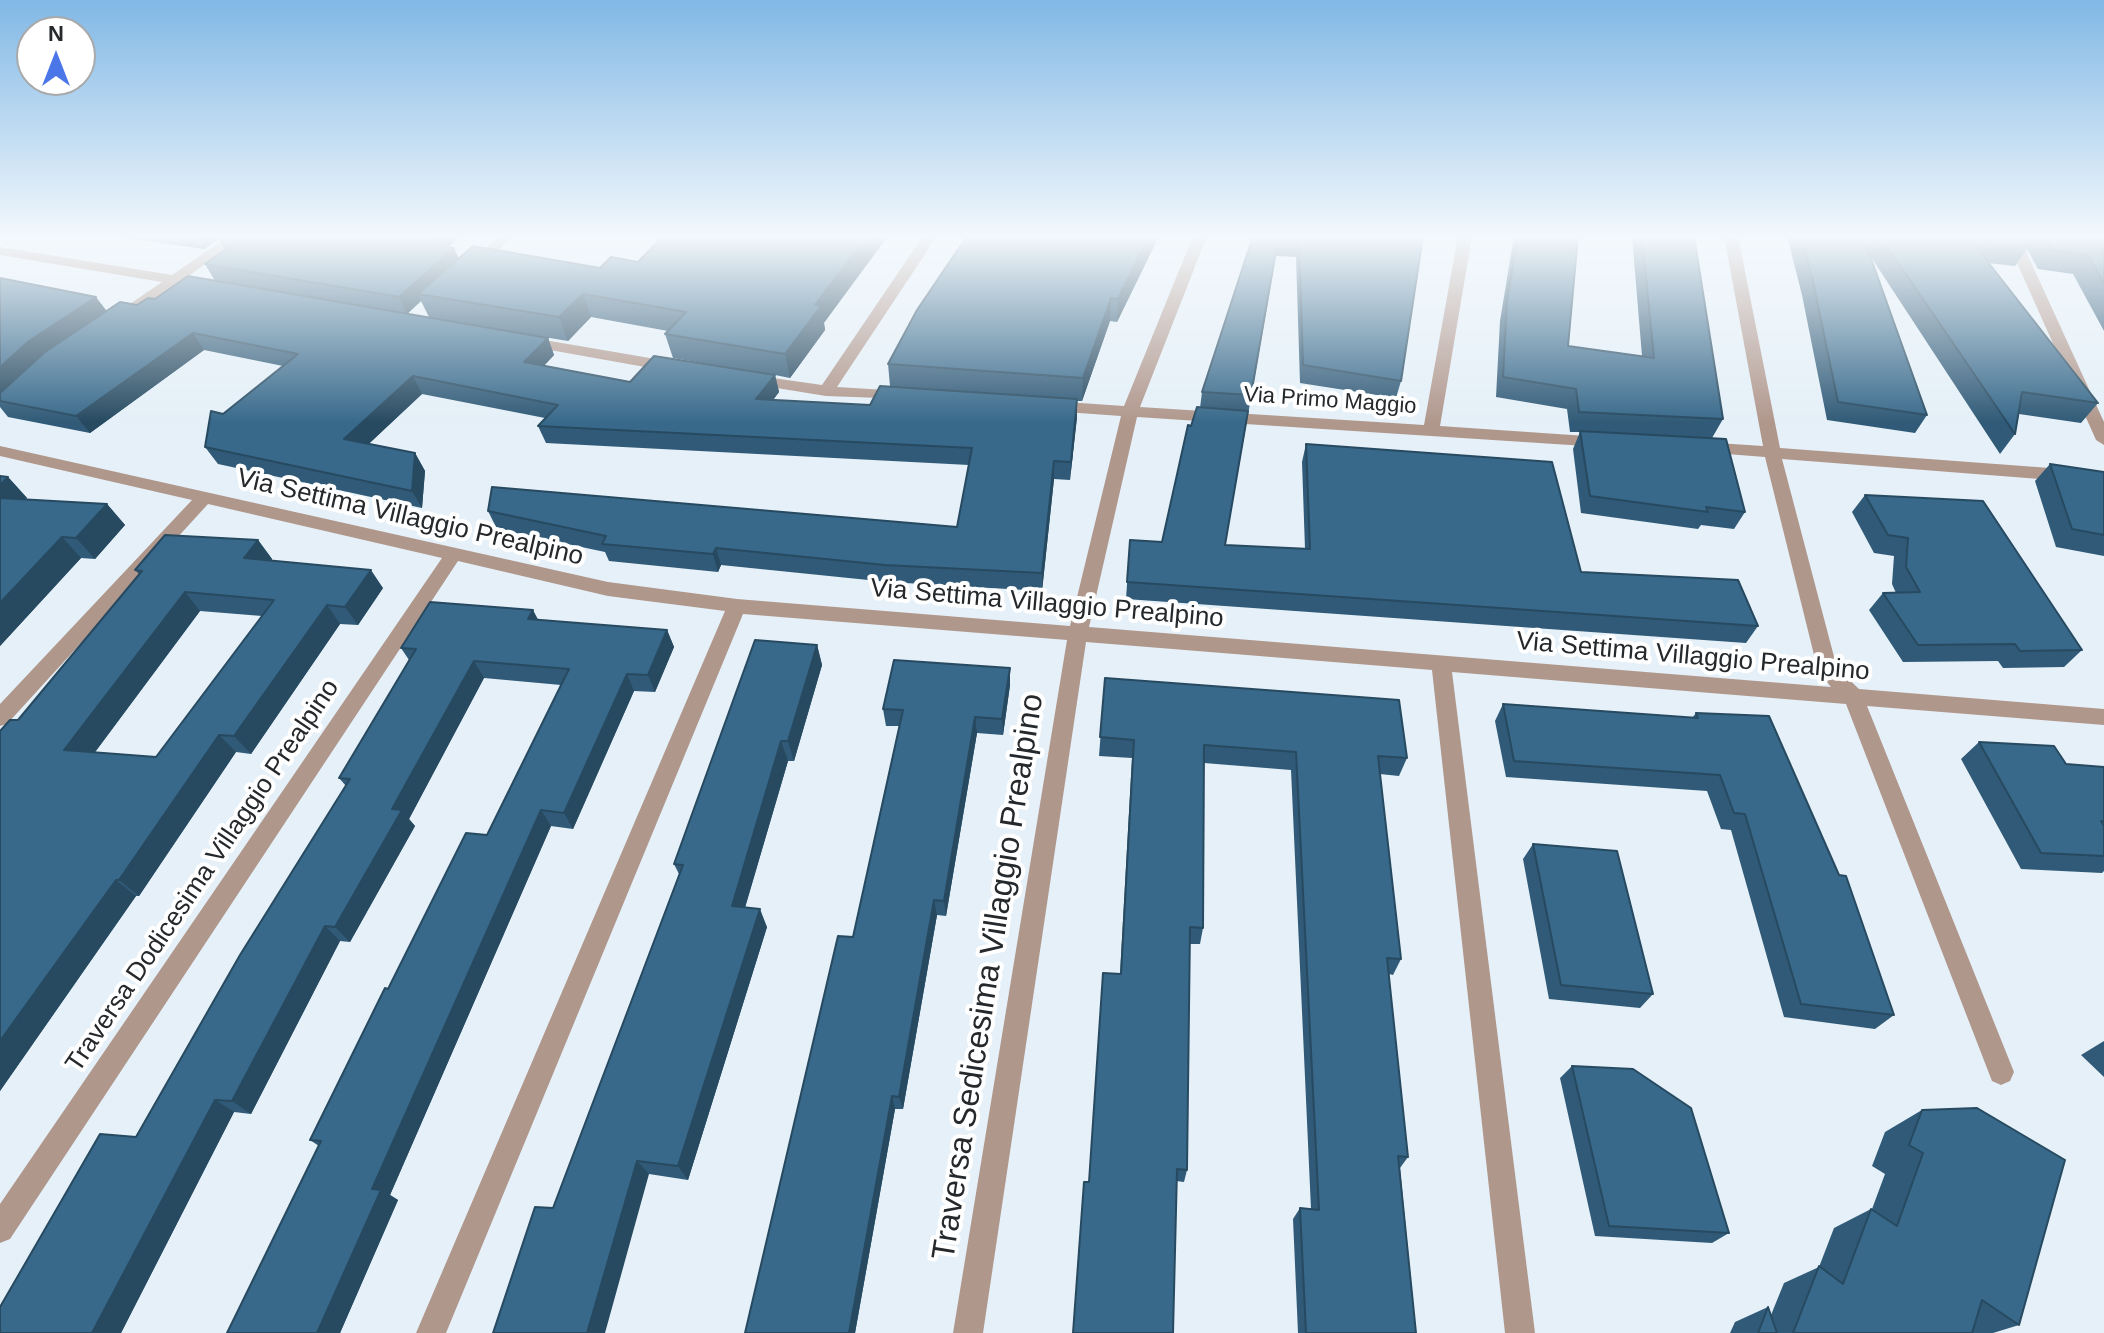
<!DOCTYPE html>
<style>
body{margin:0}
#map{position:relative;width:2104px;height:1333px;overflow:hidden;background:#e5f0f8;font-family:Helvetica,sans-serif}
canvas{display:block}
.north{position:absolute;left:16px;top:16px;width:80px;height:80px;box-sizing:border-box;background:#fff;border:2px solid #a8a9ab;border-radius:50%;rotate:0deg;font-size:22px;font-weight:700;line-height:32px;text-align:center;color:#25292c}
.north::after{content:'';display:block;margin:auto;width:28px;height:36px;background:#4a76e8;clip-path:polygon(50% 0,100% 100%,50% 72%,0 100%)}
</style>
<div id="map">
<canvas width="2104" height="1333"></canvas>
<div class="north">N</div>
</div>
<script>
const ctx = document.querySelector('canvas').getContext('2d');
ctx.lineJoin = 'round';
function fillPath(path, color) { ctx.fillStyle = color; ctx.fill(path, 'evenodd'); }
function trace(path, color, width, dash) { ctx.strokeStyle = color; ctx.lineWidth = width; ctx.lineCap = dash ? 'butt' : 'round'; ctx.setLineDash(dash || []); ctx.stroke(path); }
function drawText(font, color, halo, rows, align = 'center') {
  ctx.font = font + ' Helvetica,sans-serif'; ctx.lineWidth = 8; ctx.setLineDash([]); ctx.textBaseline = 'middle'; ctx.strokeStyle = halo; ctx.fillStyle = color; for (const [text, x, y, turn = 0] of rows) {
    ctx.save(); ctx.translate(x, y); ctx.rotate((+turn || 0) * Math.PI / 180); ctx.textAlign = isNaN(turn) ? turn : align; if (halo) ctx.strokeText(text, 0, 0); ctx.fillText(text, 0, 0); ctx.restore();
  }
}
const minor = new Path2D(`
 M229,236H245L187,277L213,282V288L177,284L126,317L119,313L121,310L162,282L0,255V247L172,275Z
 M499,236H514L479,269H469V263Z
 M923,236H937L837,387L903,391L909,393V399L826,396L746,383L744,380L752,375L822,385Z
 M1193,236H1207L1140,407L1424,425L1458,236H1472L1440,426L1601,437L1609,442L1601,447L1137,417L1089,627L1831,687L1818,671L1765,457L1701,452L1693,447L1701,442L1763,446L1724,236H1738L1780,448L2104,472V484L1782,459L1837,668L1859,689L2104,709V725L1867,706L2014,1072L2010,1081L2001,1085L1992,1081L1846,704L1452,672L1535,1333H1505L1432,670L1086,642L983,1333H953L1067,640L743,614L446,1333H416L725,611L608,596L458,561L10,1239L0,1243V1204L442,558L208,504L7,724L0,726V704L192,500L0,456V446L608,582L737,599L1070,626L1121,416L1051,411L1043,406L1051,401L1124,406Z
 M2005,236H2019L2104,422V445L2096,440Z
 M527,337L673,362L681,367L673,372L522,345L519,342Z`);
const wall = new Path2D(`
 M113,236H461L448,247L459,258L824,323L825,330L790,378L775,375L779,392L773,400L870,405L890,386L888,364L967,236H1159L1117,322L1110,321L1082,401H1077V417L1070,480L1054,479L1042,591L888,582L721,565L718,572L609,561L605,552L497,529L488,511L957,527L969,465L546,443L538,426L545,418L422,394L368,444L415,453L425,471L422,508L218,464L205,447L223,414L283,366L204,350L90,433L8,417L0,407V278L106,311L137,305L215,281L205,264L225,250L219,239L204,249ZM421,301L429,317L407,314ZM591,317L668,331L665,334L673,358L737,369L630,382L544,366L554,355L548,338L519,333L568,341Z
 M1253,236H1423L1401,381L1396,398L1300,383L1296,257L1276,256L1225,545L1305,549L1302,462L1306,444L1581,572L1758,626L1746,643L1126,599L1130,540L1162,542L1191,426L1200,408L1202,392Z
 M1514,236H1578L1568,346L1642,356L1632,236H1694L1723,419L1712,438L1745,512L1734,529L1701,525L1698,529L1581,513L1573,449L1580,432H1570L1567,409L1496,397L1500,321Z
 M1787,236H2104V331L2073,274L2038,269L2027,249L2015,266L1988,263L2098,403L2081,423L2019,414L2015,434L2000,454L1871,257L1927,415L1915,433L1827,420L1802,295Z
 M2050,464L2104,472V556L2056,547L2035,481Z
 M8,477L27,498L25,499L107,504L125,525L95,559L81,558L0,646Z
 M1865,495L2082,650L2064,667L2003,668L1998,661L1903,662L1869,610L1883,593H1896L1892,584L1894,556L1874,553L1852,512Z
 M258,540L272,559L271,561L383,588L358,625L340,624L251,754L236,752L139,896H136L0,1091V731L18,720L139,574L135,570ZM200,611L262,616L156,757L95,752Z
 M538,620L667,630L674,647L655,692L634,691L573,829L551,826L390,1195L398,1200L340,1333H227L319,1146L310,1140L388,989L487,835L561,685L484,678L409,819L415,826L350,942L340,941L251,1114L234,1112L121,1333H0L136,1137L346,786L339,778L409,660L401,648Z
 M817,645L822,665L794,761H788L745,908L767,927L688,1180L649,1174L553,1208L679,874L674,864Z
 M1010,668V685L1003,735L977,733L946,916L937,915L903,1109H895L855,1333H745L853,937L899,726H886L883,709Z
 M1105,678L1407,758L1399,776L1380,774L1401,959L1393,975L1389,974L1408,1157L1400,1168L1416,1333H1298L1293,1219L1300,1208L1311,1209L1291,770L1204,763L1203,928L1200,944H1190L1187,1170L1184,1182L1176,1181L1120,974L1132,758L1099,756Z
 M1503,704L1692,718L1696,713L1894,1015L1875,1029L1784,1017L1731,830L1721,829L1707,791L1506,777L1495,721Z
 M1979,742L2066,764L2104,767V871L2102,873L2021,869L1961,759Z
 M1533,844L1653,994L1640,1008L1549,999L1523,859Z
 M2104,1041V1077L2081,1055Z
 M1572,1066L1729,1233L1712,1243L1595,1236L1560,1078Z
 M1922,1110L2019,1325L1993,1333H1730L1735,1322L1768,1307L1771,1315L1784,1283L1819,1267L1834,1228L1871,1209H1872L1885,1174L1872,1166L1885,1132Z`);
const shadedWall = new Path2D(`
 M196,236H217L219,239L204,249Z
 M434,236H461L433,260L425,243Z
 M867,236H888L824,323L825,330L790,378L785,354L815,305Z
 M1149,236H1159L1117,322L1118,299Z
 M454,248L462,265L418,294L421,301L407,314L399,297Z
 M583,294L591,317L568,341L559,317Z
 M96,297L109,314L0,398V367L29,341Z
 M1111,298L1110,321L1082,401L1083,378Z
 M193,333L204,350L90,433L76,416Z
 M548,338L554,355L531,379L524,362Z
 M775,375L779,392L760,417L756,399Z
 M413,376L422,394L355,457L344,439Z
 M1077,399V417L1070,480L1071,462Z
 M415,453L425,471L422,508L412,491Z
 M1054,461V479L1042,591V573Z
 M8,477L27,498L7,518L0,511V485Z
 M107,504L125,525L95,559L76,538Z
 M62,537L81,558L0,646V603Z
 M258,540L272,559L258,577L244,558Z
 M716,548L721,565L718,572L713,554Z
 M371,570L383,588L358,625L345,607Z
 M185,592L200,611L84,767L64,750Z
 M327,605L340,624L251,754L234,736Z
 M533,610L542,627L528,619Z
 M667,630L674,647L655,692L648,675Z
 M817,645L822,665L794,761L788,741Z
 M474,661L484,678L409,819L415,826L350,942L335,927L392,809Z
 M1010,668V685L1003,735L1002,719Z
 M627,674L634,691L573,829L564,813Z
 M975,717L977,733L946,916L944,901Z
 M219,735L236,752L139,896L119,880Z
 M781,741L788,761L740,924L732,906Z
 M541,810L551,826L390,1195L398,1200L340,1333H317L372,1189Z
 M116,880L136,896L0,1091V1041Z
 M934,900L937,915L903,1109L899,1097Z
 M760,909L767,927L688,1180L678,1166Z
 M325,926L340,941L251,1114L232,1101Z
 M892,1096L895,1109L855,1333H849Z
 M215,1100L234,1112L121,1333H92Z
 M637,1161L649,1174L605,1333H587Z`);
const building = new Path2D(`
 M219,236H434L425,243L454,248L399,297L205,264L241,239Z
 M663,236H867L815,305L821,306L785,354L665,334L686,312L583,294L559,317L418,294L473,246L600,268L611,257L638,262Z
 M967,236H1149L1118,299L1111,298L1083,378L888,364L917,310Z
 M1253,236H1423L1401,381L1303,365L1299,240L1278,239L1251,395L1202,392Z
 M1518,236H1578L1568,346L1654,358L1642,236H1694L1723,419L1579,412L1576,389L1503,377L1507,301Z
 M1801,236H1863L1927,415L1838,402L1812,277Z
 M1880,236H2024L2029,247L1970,239L2098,403L2022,392L2015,434Z
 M2044,236H2104V284L2088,255L2051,250Z
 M188,276L548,338L524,362L630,382L654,356L775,375L756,399L870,405L880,386L1077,399L1071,462L1054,461L1042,573L885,565L716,548L713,554L602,544L606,536L488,511L492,487L957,527L972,448L538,426L558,405L413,376L344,439L415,453L412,491L205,447L211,411L223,414L298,354L193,333L76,416L0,401V393L45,352L120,302L137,305L148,298L155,299Z
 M0,278L96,297L29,341L0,367Z
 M1197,407L1248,411L1225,545L1310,549L1306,444L1552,462L1581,572L1738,580L1758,626L1127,582L1130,540L1162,542L1188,425L1191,426Z
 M1580,431L1726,439L1745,512L1706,507L1708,512L1590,496Z
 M2050,464L2104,472V535L2072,529Z
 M0,476L8,477L0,485Z
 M1865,495L1983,501L2082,650L2020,651L2015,644L1918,645L1883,593L1920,592L1906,567L1908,538L1888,535Z
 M0,498L107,504L76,538L62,537L0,603Z
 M165,535L258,540L244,558L371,570L345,607L327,605L234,736L219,735L119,880H116L0,1041V731L10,720H18L142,571L135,570ZM185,592L274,600L156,757L64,750Z
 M430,602L533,610L528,619L667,630L648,675L627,674L564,813L541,810L372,1189L381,1190L317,1333H227L321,1141L310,1140L385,988L388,989L466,833L487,835L569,669L474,661L392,809L402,810L335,927L325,926L232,1101L215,1100L92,1333H0V1307L100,1134L136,1137L240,955L350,779L339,778L416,649L401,648Z
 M755,640L817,645L788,741H781L732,906L760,909L678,1166L637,1161L587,1333H493L535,1207L553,1208L683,865L674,864Z
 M894,660L1010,668L1002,719L975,717L944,901L934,900L899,1097L892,1096L849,1333H745L838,936L853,937L903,710L883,709Z
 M1105,678L1399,700L1407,758L1378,756L1401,959L1387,958L1408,1157L1398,1156L1416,1333H1306L1300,1208L1319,1210L1296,752L1204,745L1203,928L1190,927L1187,1170L1177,1169L1173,1333H1073L1084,1182H1089L1103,973L1121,974L1134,740L1100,737Z
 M1503,704L1698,718L1696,713L1769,716L1839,875L1846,876L1894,1015L1801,1004L1745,814L1734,813L1720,775L1514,761Z
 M1979,742L2054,746L2066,764L2104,767V822L2101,821L2104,826V856L2041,853Z
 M1533,844L1617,851L1653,994L1561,985Z
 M1572,1066L1633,1069L1691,1108L1729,1233L1609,1226Z
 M1977,1108L2065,1160L2019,1325L1982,1300L1972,1333H1793L1819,1266L1843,1284L1871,1209L1897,1226L1923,1153L1909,1145L1922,1110Z
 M1768,1307L1777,1333H1758Z`);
const farStreetnames = [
 ["Via Primo Maggio",1330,401,4]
];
const streetNames = [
 ["Via Settima Villaggio Prealpino",410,518,13],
 ["Via Settima Villaggio Prealpino",1047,604,5],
 ["Via Settima Villaggio Prealpino",1693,657,5],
 ["Traversa Dodicesima Villaggio Prealpino",203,876,-56]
];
const nearStreetnames = [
 ["Traversa Sedicesima Villaggio Prealpino",989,977,-81]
];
fillPath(minor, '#b0978c');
fillPath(wall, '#305a77');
fillPath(shadedWall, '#274a61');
fillPath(building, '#38698a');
trace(building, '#274a61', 2);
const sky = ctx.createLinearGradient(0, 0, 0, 423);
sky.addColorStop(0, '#81b8e5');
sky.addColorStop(0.56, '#f3f8fc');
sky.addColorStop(1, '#f3f8fc00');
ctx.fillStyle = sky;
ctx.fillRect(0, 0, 2104, 423);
drawText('22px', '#25292c', '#fff', farStreetnames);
drawText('26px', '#25292c', '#fff', streetNames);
drawText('32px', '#25292c', '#fff', nearStreetnames);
</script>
